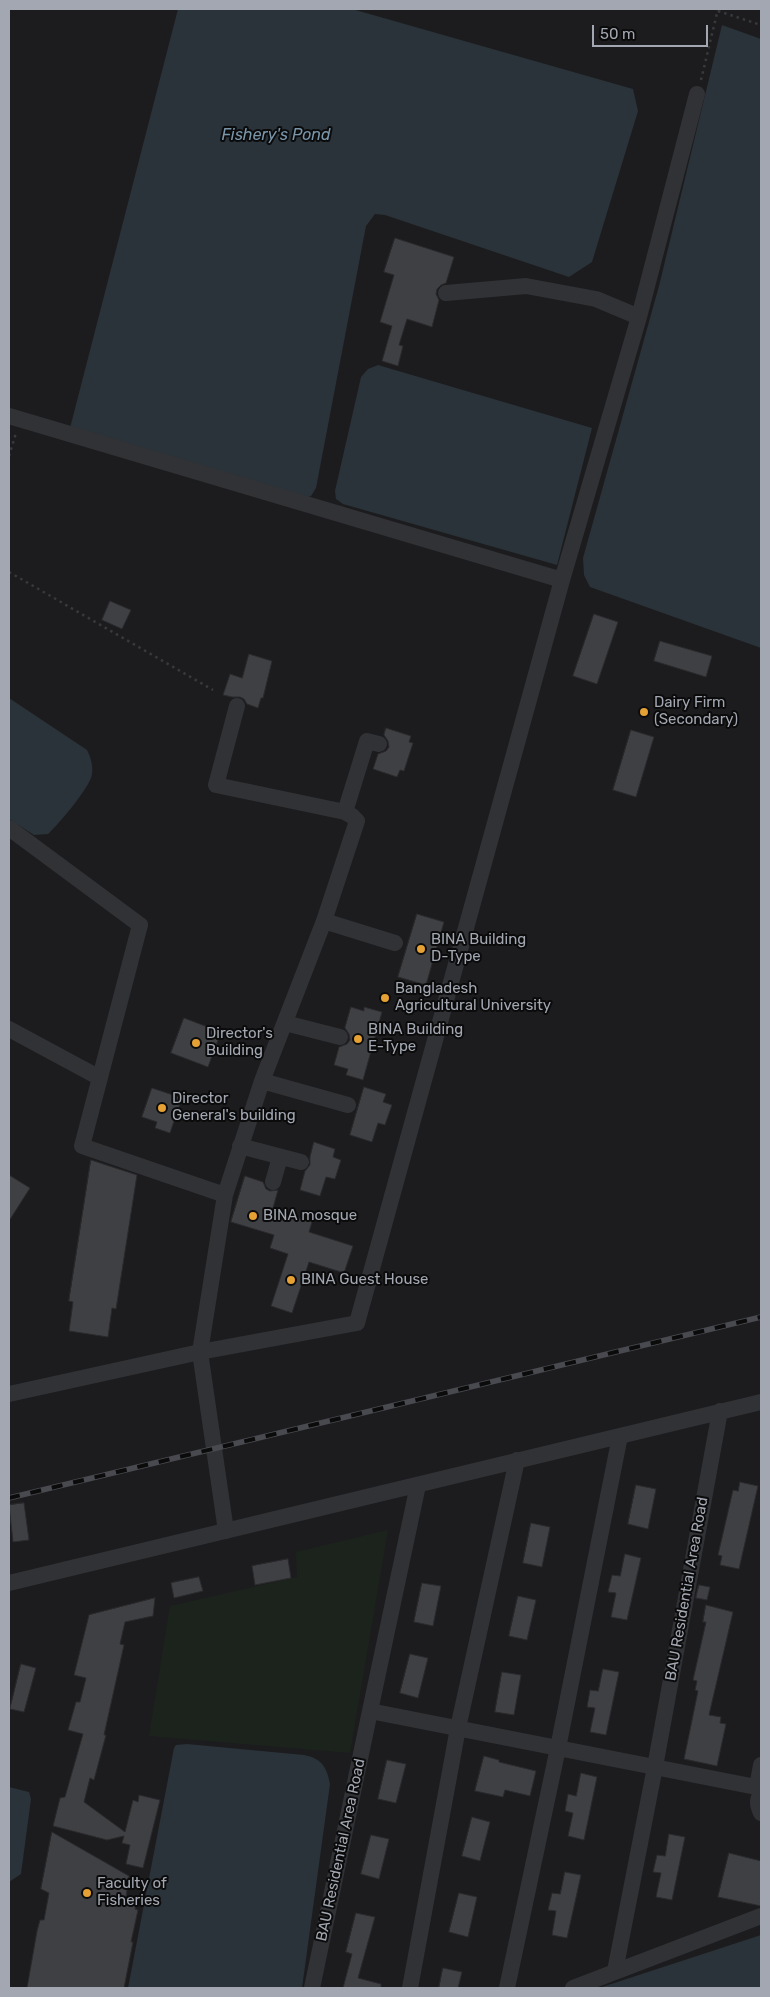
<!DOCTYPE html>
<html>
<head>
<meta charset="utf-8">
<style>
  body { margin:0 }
  #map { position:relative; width:770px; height:1997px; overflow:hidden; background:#101011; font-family:Rubik,sans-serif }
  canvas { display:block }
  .frame { position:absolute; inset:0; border:10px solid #a2a7b1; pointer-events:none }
  .scale { position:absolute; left:592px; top:25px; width:116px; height:22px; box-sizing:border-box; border:2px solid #a2a7b1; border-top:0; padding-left:6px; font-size:15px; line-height:18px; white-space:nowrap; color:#a2a7b1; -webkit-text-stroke:4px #0b0b0c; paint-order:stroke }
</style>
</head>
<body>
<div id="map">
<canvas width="770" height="1997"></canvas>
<div class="frame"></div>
<div class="scale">50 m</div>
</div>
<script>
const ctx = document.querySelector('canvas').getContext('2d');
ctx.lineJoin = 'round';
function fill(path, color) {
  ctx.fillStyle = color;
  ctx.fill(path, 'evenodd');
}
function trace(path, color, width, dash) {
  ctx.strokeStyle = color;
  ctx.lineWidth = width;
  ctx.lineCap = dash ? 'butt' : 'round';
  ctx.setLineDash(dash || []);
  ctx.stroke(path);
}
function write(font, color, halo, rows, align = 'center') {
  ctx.font = font + ' Rubik,sans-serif';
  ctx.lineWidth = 4;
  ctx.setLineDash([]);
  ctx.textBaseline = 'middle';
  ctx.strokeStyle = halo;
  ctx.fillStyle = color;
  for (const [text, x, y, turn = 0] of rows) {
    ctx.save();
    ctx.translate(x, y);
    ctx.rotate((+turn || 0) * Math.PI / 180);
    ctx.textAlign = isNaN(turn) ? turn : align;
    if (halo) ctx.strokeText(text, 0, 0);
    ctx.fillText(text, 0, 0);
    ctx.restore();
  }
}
fill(new Path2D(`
  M9,9H761V1988H9Z`), '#1c1c1e');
fill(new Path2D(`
  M388,1530L350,1753L149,1736L170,1606L297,1577L296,1552Z`), '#1c231d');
fill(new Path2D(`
  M178,9H352L633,89L638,111L592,262L569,277L385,215L375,214L366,226L316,488L311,496L301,499L70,428Z
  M722,25L761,39V648L590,587L584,575L583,558L659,286Z
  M378,365L592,428L557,565L343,504L336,499L335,491L361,377L368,369Z
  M9,698L87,750C91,758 93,765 92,774C91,786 58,825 48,834L34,835L9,819Z
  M187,1744L304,1755C321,1758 327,1767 330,1784L302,1988H128L174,1748L176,1745Z
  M9,1787L29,1792L31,1799L21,1874L9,1882Z
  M761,1935V1988H599Z`), '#2a3339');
const building = new Path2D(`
  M395,238L454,257L446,283L441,285L437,289L436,294L439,300L432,327L407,319L399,345L403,346L398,366L382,361L392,326L380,322L394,275L384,272Z
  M110,601L131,610L122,629L102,620Z
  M594,614L618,622L597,684L573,676Z
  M660,641L712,656L706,677L654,661Z
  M249,654L272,661L263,698H261L258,708L247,704L244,699L240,697H232L223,695L230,674L242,678Z
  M386,728L411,736L409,742L413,743L404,771L400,770L397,777L373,769L378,754L386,751L389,747L388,741L384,735Z
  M631,730L654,737L636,797L613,790Z
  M417,914L444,922L426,985L398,977Z
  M351,1007L364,1011V1007L382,1012L363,1080L346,1075L348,1069L334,1065L339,1047L347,1044L350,1040L349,1034L345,1028Z
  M184,1018L221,1032L208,1067L171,1053Z
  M364,1087L386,1094L383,1102L392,1105L385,1125L378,1123L372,1142L350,1135Z
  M152,1088L182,1098L170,1133L155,1128L157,1122L142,1117Z
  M314,1142L335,1149L333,1157L341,1160L335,1179L326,1177L320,1196L300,1190L305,1171L310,1165V1157Z
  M91,1160L137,1175L116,1309L112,1308L108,1337L69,1331L73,1302L69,1301Z
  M9,1175L30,1188L9,1221Z
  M245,1176L263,1182L266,1189L270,1191L278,1190L273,1208L274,1210L312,1222L309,1232L353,1246L344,1273L309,1262L292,1313L271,1306L288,1254L270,1248L274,1235L231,1222Z
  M740,1482L758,1486L739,1569L720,1565L722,1556L718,1555L733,1490L738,1491Z
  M636,1485L656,1489L648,1529L628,1524Z
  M24,1503L29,1540L13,1542L9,1505Z
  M531,1523L550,1527L542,1567L523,1563Z
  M625,1554L641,1558L627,1620L611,1617L616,1593L608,1592L612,1575L620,1576Z
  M288,1559L291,1578L255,1585L252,1566Z
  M199,1577L203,1591L174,1598L171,1583Z
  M422,1583L441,1586L433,1626L414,1622Z
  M699,1585L710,1587L707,1600L696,1598Z
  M518,1596L536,1600L527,1640L509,1636Z
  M155,1598L153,1616L125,1622L120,1644L124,1645L104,1735H106L94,1780L90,1778L84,1802L125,1832L133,1800L138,1802L139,1795L160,1800L143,1868L126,1864L130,1845L122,1843L124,1836L107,1840L53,1826L60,1798L65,1797L83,1734L68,1730L76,1702H80L86,1678L74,1675L89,1615Z
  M706,1605L733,1612L709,1715L721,1717L720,1723L726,1724L717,1766L684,1759L698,1691L695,1690L697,1681L693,1680L706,1622H703Z
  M410,1654L428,1658L418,1698L400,1693Z
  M21,1664L36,1668L24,1712L10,1709Z
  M603,1669L619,1672L606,1735L590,1732L595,1708L587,1707L590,1690L598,1691Z
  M502,1672L521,1675L514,1715L495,1712Z
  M484,1756L499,1760V1762L536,1771L530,1796L505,1790L503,1797L475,1791Z
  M387,1760L406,1764L396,1803L378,1799Z
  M581,1773L597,1777L584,1840L568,1836L573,1813L565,1811L568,1794L576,1796Z
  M472,1817L490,1822L480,1861L462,1856Z
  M52,1832L129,1876L126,1897L137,1898L135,1909L138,1910L131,1942H133L124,1988H27L37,1931L40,1920H44L49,1893L41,1889Z
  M669,1834L685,1837L672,1900L656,1897L661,1873L653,1872L657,1855L665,1856Z
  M371,1835L389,1839L379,1879L361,1874Z
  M729,1853L761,1861V1906L718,1897Z
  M565,1872L581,1875L567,1938L552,1935L556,1911L548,1910L552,1893L560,1894Z
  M459,1893L477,1897L468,1937L449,1932Z
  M356,1913L375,1917L358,1978L381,1984V1988H343L352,1954L346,1952Z
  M443,1968L462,1972L458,1988H439Z`);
fill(building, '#3f4044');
trace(building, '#2a2a2d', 1);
trace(new Path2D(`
  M718,11L761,25
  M701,80L718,9
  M9,456L16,433
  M9,572L213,690`), '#37393d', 2.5, [2.5, 4]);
trace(new Path2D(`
  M446,293L526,286L596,299L639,317
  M9,416L562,580
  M345,812L367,741L379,744
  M9,828L140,925L82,1146L225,1195
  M324,921L395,943
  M285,1023L340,1037
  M9,1029L100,1078
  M262,1081L348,1105
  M240,1146L301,1162
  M273,1182L280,1157
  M9,1394L200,1352L357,1323L562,580L639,317L697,94
  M418,1485L370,1711L761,1788
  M226,1531L200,1352L225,1195L262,1081L324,921L357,821L352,816L345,812L216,785L237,706
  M9,1583L761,1402
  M757,1787L761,1765
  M761,1794C756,1801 758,1806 761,1813
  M615,1971L655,1767L720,1411
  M312,1988L370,1711
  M410,1988L458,1728L517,1460
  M507,1988L558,1748L620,1436
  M573,1988L761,1916`), '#313236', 16);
const rail = new Path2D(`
  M9,1498L761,1317`);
trace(rail, '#484a4f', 5.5);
trace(rail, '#0b0b0c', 4, [11]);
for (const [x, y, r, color] of [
  [644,712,5,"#e5a134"],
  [421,949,5,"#e5a134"],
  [385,998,5,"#e5a134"],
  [358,1039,5,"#e5a134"],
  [196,1043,5,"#e5a134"],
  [162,1108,5,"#e5a134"],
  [253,1216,5,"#e5a134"],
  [291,1280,5,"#e5a134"],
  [87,1893,5,"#e5a134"]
]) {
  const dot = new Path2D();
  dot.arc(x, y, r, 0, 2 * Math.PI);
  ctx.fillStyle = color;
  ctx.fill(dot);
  trace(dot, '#0b0b0c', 2);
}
write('15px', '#a2a7b1', '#0b0b0c', [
  ["Dairy Firm",654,703],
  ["(Secondary)",654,720],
  ["BINA Building",431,940],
  ["D-Type",431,957],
  ["Bangladesh",395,989],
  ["Agricultural University",395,1006],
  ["BINA Building",368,1030],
  ["E-Type",368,1047],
  ["Director's",206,1034],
  ["Building",206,1051],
  ["Director",172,1099],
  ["General's building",172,1116],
  ["BINA mosque",263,1216],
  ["BINA Guest House",301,1280],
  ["Faculty of",97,1884],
  ["Fisheries",97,1901]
], 'left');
write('15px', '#a2a7b1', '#0b0b0c', [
  ["BAU Residential Area Road",687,1589,-80],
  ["BAU Residential Area Road",341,1850,-78]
]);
write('italic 16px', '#7a96ab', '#0b0b0c', [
  ["Fishery's Pond",276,135]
]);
</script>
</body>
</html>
